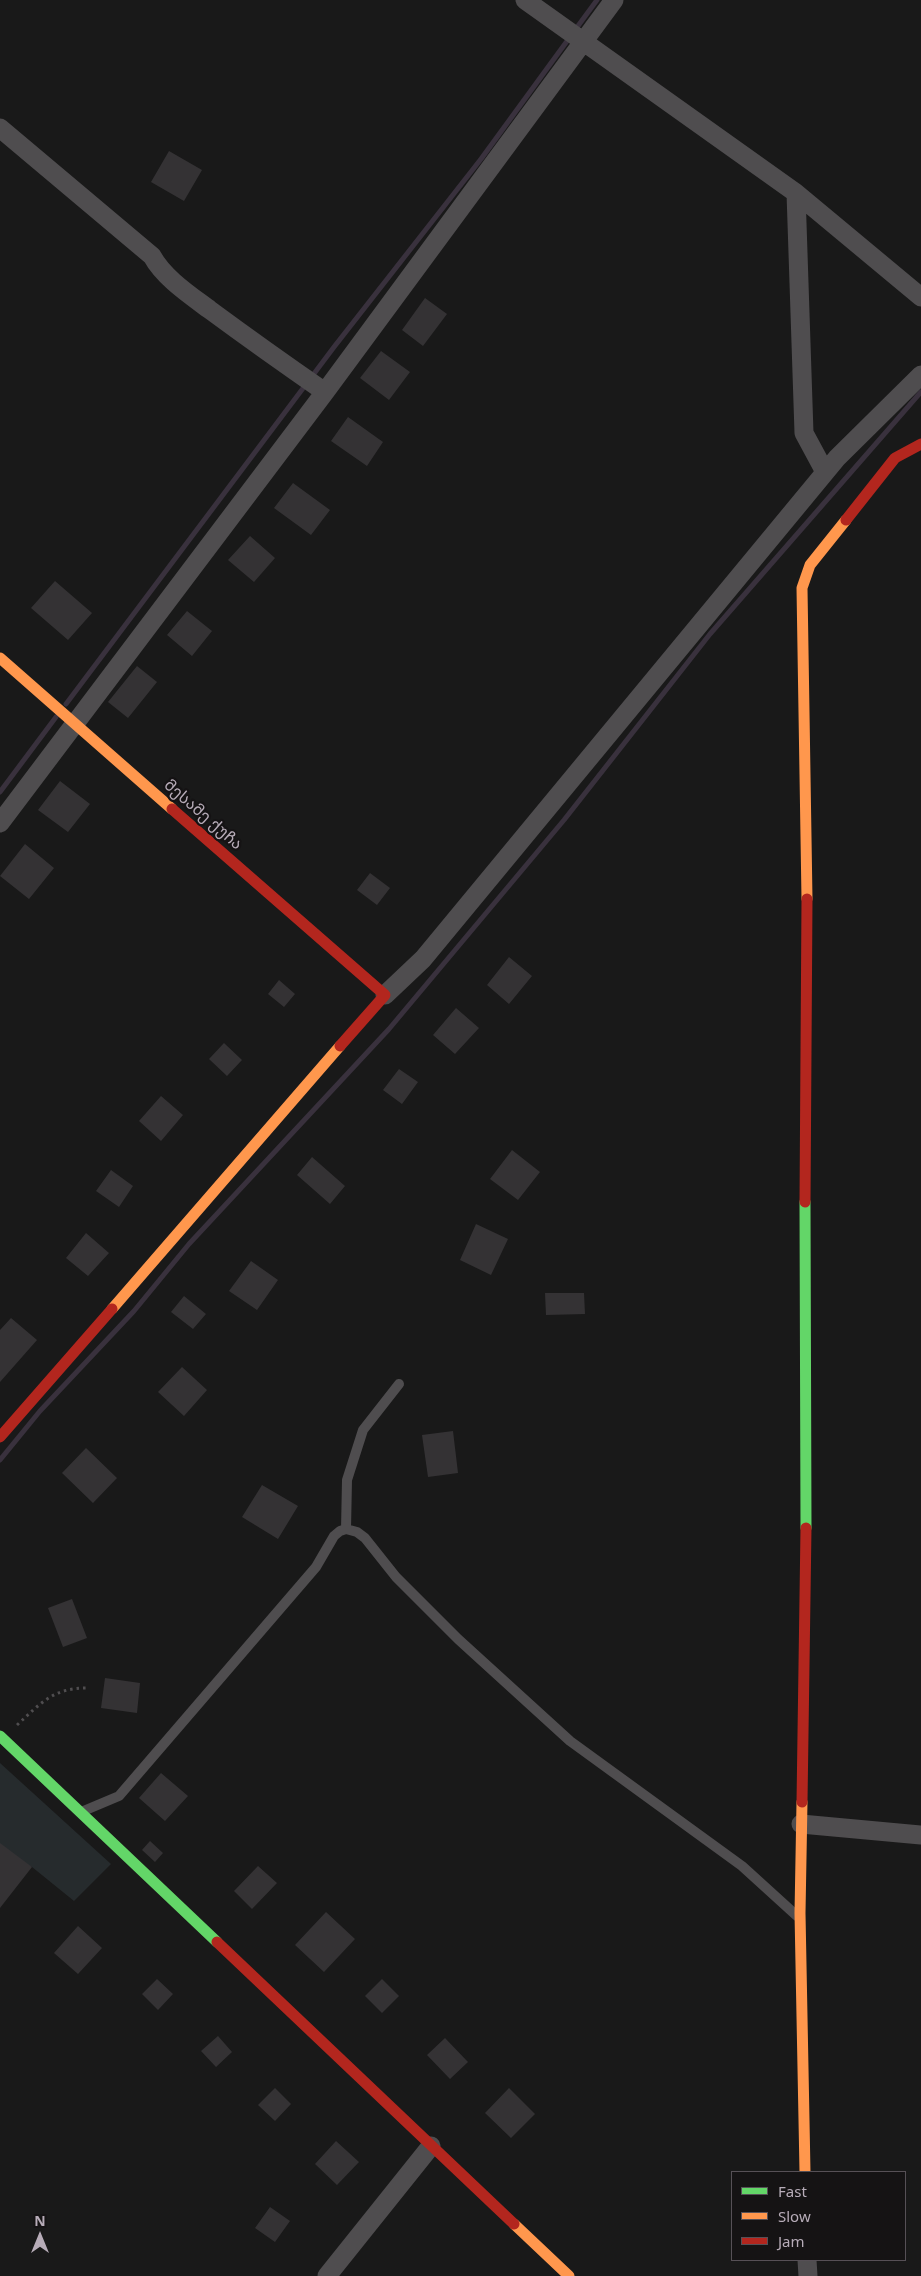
<!DOCTYPE html>
<html>
<head>
<meta charset="utf-8">
<style>
  body { margin:0 }
  #map { position:relative; width:921px; height:2276px; overflow:hidden; background:#191919; font-family:"Noto Sans",sans-serif }
  canvas { display:block }
  .legend { position:absolute; left:731px; top:2171px; width:175px; height:90px; box-sizing:border-box; background:#151314; border:1px solid #565056; margin:0; padding:6px 9px; list-style:none; font-size:15px; color:#b7acb8 }
  .legend li { display:flex; align-items:center; gap:10px; height:25px }
  .legend b { width:25px; border:1px solid #565056 }
  .north { position:absolute; left:15px; top:2211px; width:50px; height:50px; -webkit-text-stroke:4px #151314; paint-order:stroke; rotate:0deg; font-size:14px; font-weight:700; line-height:20px; text-align:center; color:#b7acb8 }
  .north::after { content:''; display:block; margin:auto; width:18px; height:22px; background:#b7acb8; clip-path:polygon(50% 0,100% 100%,50% 72%,0 100%) }
</style>
</head>
<body>
<div id="map">
<canvas width="921" height="2276"></canvas>
<ul class="legend">
<li><b style="height:6px;background:#63d668"></b>Fast</li>
<li><b style="height:6px;background:#ff974d"></b>Slow</li>
<li><b style="height:6px;background:#b3261e"></b>Jam</li>
</ul>
<div class="north">N</div>
</div>
<script>
const ctx = document.querySelector('canvas').getContext('2d');
ctx.lineJoin = 'round';
function fill(path, color) {
  ctx.fillStyle = color;
  ctx.fill(path, 'evenodd');
}
function trace(path, color, width, dash) {
  ctx.strokeStyle = color;
  ctx.lineWidth = width;
  ctx.lineCap = dash ? 'butt' : 'round';
  ctx.setLineDash(dash || []);
  ctx.stroke(path);
}
function write(font, color, halo, rows, align = 'center') {
  ctx.font = font + ' "Noto Sans","Noto Sans Georgian",sans-serif';
  ctx.lineWidth = 4.5;
  ctx.setLineDash([]);
  ctx.textBaseline = 'middle';
  ctx.strokeStyle = halo;
  ctx.fillStyle = color;
  for (const [text, x, y, turn = 0] of rows) {
    ctx.save();
    ctx.translate(x, y);
    ctx.rotate((+turn || 0) * Math.PI / 180);
    ctx.textAlign = isNaN(turn) ? turn : align;
    if (halo) ctx.strokeText(text, 0, 0);
    ctx.fillText(text, 0, 0);
    ctx.restore();
  }
}
fill(new Path2D(`
  M0,1763L111,1864L74,1901L32,1867L0,1853Z`), '#262b2d');
trace(new Path2D(`
  M575,30L597,0
  M66,704L334,347L481,159L570,37
  M0,792L56,717
  M0,1460L40,1411L134,1311L189,1244L389,1029L564,820L710,634L921,392`), '#39313d', 5);
fill(new Path2D(`
  M169,151L202,170L184,201L151,182Z
  M425,298L447,314L423,346L402,330Z
  M381,351L410,372L389,400L360,378Z
  M348,417L383,442L367,466L331,441Z
  M293,483L330,510L311,535L274,508Z
  M250,536L275,558L254,582L228,560Z
  M55,581L92,613L68,640L31,608Z
  M187,611L212,631L192,656L167,635Z
  M137,666L157,682L128,718L108,702Z
  M60,781L90,804L68,832L38,810Z
  M25,844L54,868L29,899L0,876Z
  M370,873L390,888L377,905L357,890Z
  M509,957L532,976L509,1004L487,985Z
  M279,980L295,994L284,1007L268,994Z
  M456,1008L479,1028L455,1054L433,1035Z
  M224,1043L242,1060L227,1076L209,1059Z
  M399,1069L418,1082L402,1104L383,1090Z
  M161,1096L183,1115L161,1141L139,1121Z
  M512,1150L540,1172L518,1200L490,1179Z
  M312,1157L345,1186L330,1204L297,1175Z
  M111,1170L133,1186L119,1207L96,1191Z
  M476,1224L508,1239L491,1275L460,1260Z
  M86,1233L109,1253L88,1276L66,1258Z
  M251,1261L278,1280L257,1310L229,1291Z
  M545,1293H584L585,1314L546,1315Z
  M184,1296L206,1314L193,1329L171,1312Z
  M11,1318L37,1340L0,1382V1330Z
  M182,1367L207,1390L184,1416L158,1392Z
  M453,1431L458,1473L428,1477L422,1435Z
  M86,1448L117,1478L93,1503L62,1473Z
  M262,1485L298,1506L278,1539L242,1517Z
  M72,1599L87,1638L63,1647L48,1608Z
  M105,1678L140,1683L137,1713L101,1708Z
  M161,1773L188,1796L165,1821L139,1798Z
  M150,1841L163,1853L155,1862L142,1850Z
  M0,1843L32,1867L0,1908Z
  M258,1866L277,1883L252,1909L234,1891Z
  M326,1912L355,1939L324,1972L295,1945Z
  M78,1926L102,1948L78,1974L54,1953Z
  M157,1979L173,1994L158,2010L142,1994Z
  M382,1979L399,1996L382,2013L365,1996Z
  M218,2036L232,2052L216,2067L201,2051Z
  M445,2038L468,2062L450,2079L427,2055Z
  M275,2088L291,2104L275,2121L258,2105Z
  M509,2088L535,2114L511,2138L485,2113Z
  M336,2141L359,2162L337,2185L315,2164Z
  M270,2207L290,2221L275,2242L255,2228Z`), '#343234');
trace(new Path2D(`
  M17,1725C41,1703 53,1688 87,1688`), '#504e50', 3, [2.5, 4]);
trace(new Path2D(`
  M346,1529L347,1480L363,1430L399,1384
  M81,1812L119,1796L316,1567L334,1536L340,1531L346,1529L357,1532L365,1538L396,1577L458,1639L570,1741L742,1866L797,1916`), '#4f4d4f', 10);
trace(new Path2D(`
  M525,0L796,193L921,297
  M0,128L152,256C164,278 190,295 210,310C248,338 286,365 325,392
  M796,193L804,433L825,472
  M0,823L325,392L614,0
  M385,995L423,959L837,458L921,375
  M801,1824L921,1835
  M807,2260L808,2276
  M327,2276L431,2146`), '#4f4d4f', 19);
trace(new Path2D(`
  M805,1202L806,1528
  M0,1736L217,1942`), '#63d668', 11);
trace(new Path2D(`
  M0,658L172,809
  M807,899L802,588L810,565L846,520
  M112,1309L340,1046
  M802,1802L800,1913L805,2172
  M514,2224L569,2276`), '#ff974d', 11);
trace(new Path2D(`
  M846,520L895,458L921,444
  M172,809L385,995L340,1046
  M805,1202L807,899
  M0,1437L112,1309
  M802,1802L806,1528
  M217,1942L514,2224`), '#b3261e', 11);
write('16px', '#b7acb8', '#151314', [
  ["მესამე ქუჩა",203,815,41]
]);
</script>
</body>
</html>
